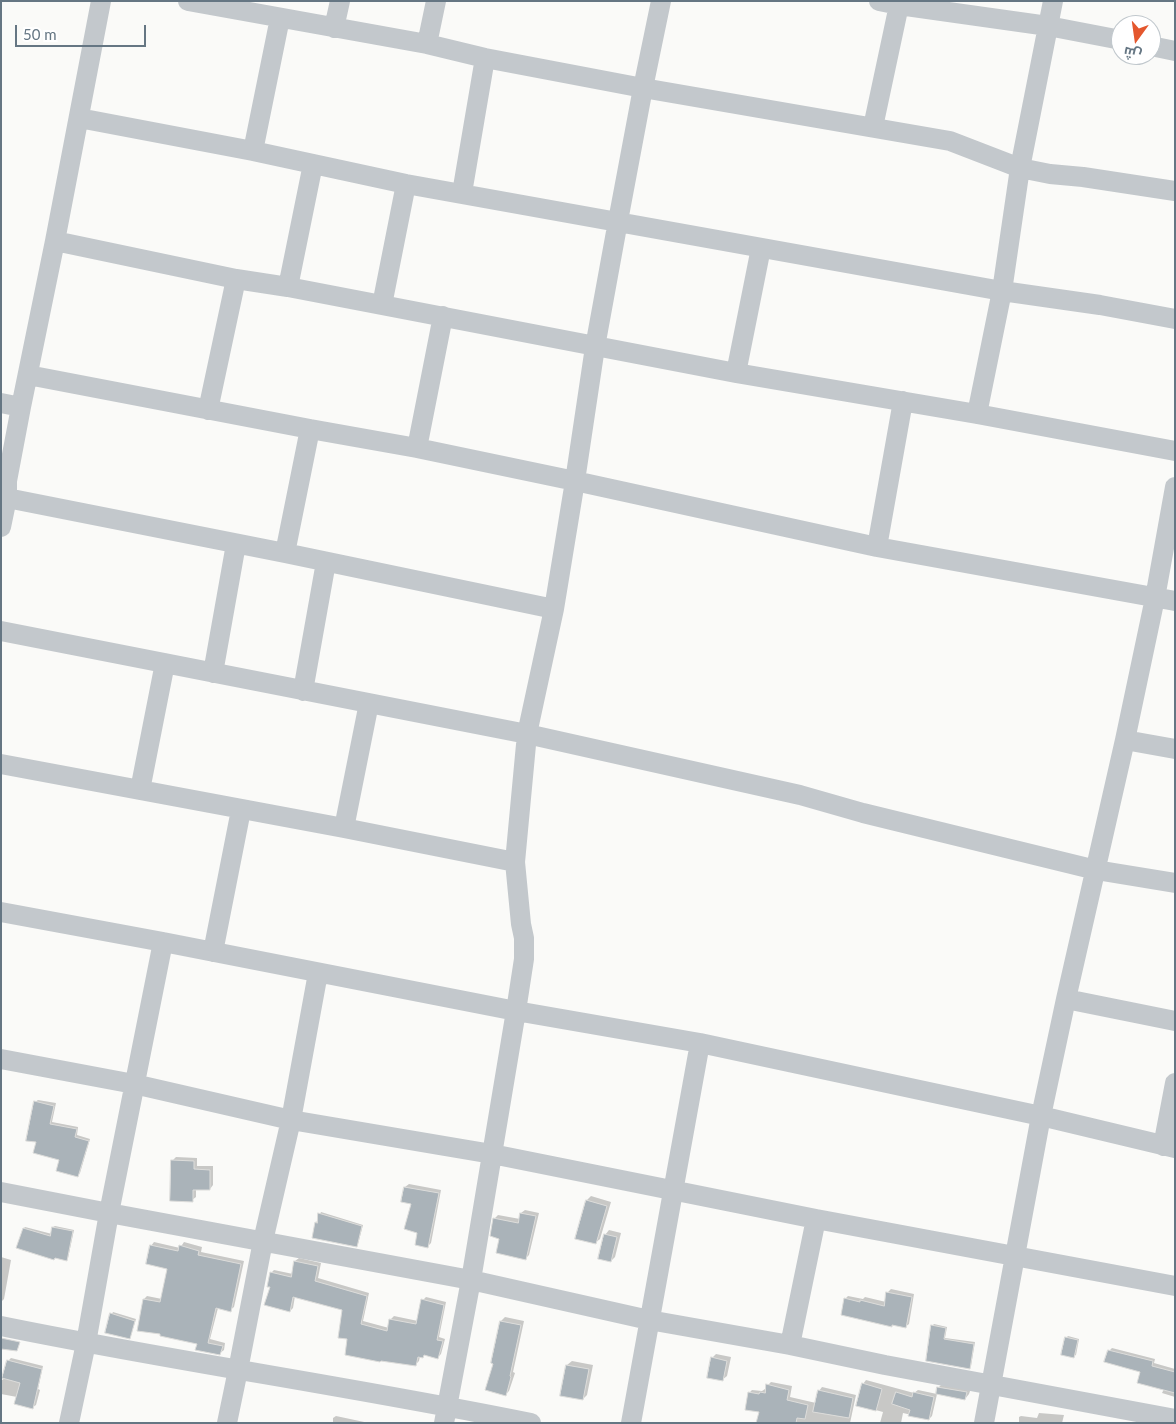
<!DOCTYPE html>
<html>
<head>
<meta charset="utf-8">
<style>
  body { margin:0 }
  #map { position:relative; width:1176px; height:1424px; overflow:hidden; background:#fafaf8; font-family:Lato,Cairo,sans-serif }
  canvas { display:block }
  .frame { position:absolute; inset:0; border:2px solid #657683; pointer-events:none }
  .north { position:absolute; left:1111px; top:15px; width:50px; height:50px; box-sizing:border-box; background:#fff; border:1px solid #c1c8cd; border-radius:50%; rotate:194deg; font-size:14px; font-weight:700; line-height:20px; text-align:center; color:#657683 }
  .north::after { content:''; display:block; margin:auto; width:18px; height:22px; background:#e4572e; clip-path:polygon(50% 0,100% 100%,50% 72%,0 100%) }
  .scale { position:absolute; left:15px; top:25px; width:131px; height:22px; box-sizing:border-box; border:2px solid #657683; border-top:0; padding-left:6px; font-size:15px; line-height:18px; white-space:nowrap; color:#657683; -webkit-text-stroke:4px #fff; paint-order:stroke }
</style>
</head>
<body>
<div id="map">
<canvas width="1176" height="1424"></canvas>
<div class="frame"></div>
<div class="north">ش</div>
<div class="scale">50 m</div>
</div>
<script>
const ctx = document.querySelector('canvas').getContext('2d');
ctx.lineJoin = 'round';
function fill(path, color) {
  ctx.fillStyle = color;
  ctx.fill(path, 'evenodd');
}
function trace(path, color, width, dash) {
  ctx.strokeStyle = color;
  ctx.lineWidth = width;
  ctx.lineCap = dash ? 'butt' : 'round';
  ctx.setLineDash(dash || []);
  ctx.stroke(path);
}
fill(new Path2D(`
  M38,1100L56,1103L52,1122L78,1127L77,1135L90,1139L80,1173L77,1176L61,1160L38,1141L35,1102Z
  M176,1157L197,1158V1166H213V1185L210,1189H196V1197L192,1200L172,1161Z
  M409,1184L441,1190L431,1243L427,1247L419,1232L413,1203L405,1187Z
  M591,1196L611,1202L600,1239L595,1243L576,1238L587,1200Z
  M525,1210L539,1213L529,1255L525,1259L500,1238L492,1235L495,1218L498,1215L520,1219L521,1213Z
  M321,1212L363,1225L358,1244L357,1246L316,1223Z
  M55,1226L74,1230L68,1258L66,1259L24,1228L25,1227L52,1234L53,1227Z
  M609,1230L621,1233L615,1257L611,1261L605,1235Z
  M154,1242L180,1248L184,1242L202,1247L201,1252L244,1261L234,1307L230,1310L218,1308L210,1339L225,1343L224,1350L220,1353L198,1343L144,1299L147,1296L162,1299L169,1268L151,1246Z
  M1,1257L11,1260L4,1299L2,1301Z
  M299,1258L321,1263L318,1278L369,1293L363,1321L389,1328L391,1319L394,1316L418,1321L423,1300L426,1297L446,1302L439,1337L445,1339L441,1354L438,1357L425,1354L423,1357L420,1356L419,1361L416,1364L349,1338L343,1309L295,1296L293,1308L290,1311L271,1286V1273L274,1270L293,1274L295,1261Z
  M891,1289L914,1294L909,1324L905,1327L893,1324L892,1326L845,1299L848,1296L863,1299L865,1297L886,1302L888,1292Z
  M113,1312L136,1319L131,1335L129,1337L112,1314Z
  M505,1317L524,1321L513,1372L515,1373L509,1391L505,1395L501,1321Z
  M934,1324L947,1327L945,1338L975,1342L971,1366L969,1367L928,1360L932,1326Z
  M1068,1336L1079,1339L1076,1355L1074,1356L1066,1338Z
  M1112,1348L1155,1359L1154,1363L1175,1369V1397L1162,1393L1164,1389L1142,1371L1109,1351Z
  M716,1354L731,1357L727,1376L722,1380L712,1358Z
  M11,1358L43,1366L38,1389L40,1390L36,1405L33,1407L17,1397L1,1394V1379L3,1380L8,1361Z
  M572,1361L593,1365L587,1395L583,1399L567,1365Z
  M866,1380L914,1393L918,1390L937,1394L932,1416L929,1419L903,1413L901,1423H880L883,1412L857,1405L863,1384Z
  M771,1382L792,1386L790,1397L816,1403L819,1391L822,1387L856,1395L850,1423H758L760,1411L749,1393L752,1390L762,1391L765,1389H767L768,1385Z
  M943,1383L971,1388L969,1394L965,1399L939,1387Z
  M1039,1413L1064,1415L1062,1423H1019V1417L1021,1416L1037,1418Z
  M336,1416L369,1423H333V1418Z`), '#0003');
const building = new Path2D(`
  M34,1101L54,1106L50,1124L77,1129L75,1137L89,1141L78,1177L56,1171L59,1160L33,1153L36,1142L26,1141Z
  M171,1160L194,1161V1169L210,1170V1190H193V1202L170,1201Z
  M404,1187L439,1193L428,1248L415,1245L417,1233L404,1229L411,1204L401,1202Z
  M586,1200L607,1206L596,1244L575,1239Z
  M318,1213L362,1226L357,1247L312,1238L315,1222L317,1223Z
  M520,1213L536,1216L526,1260L496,1253L499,1239L490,1236L493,1218L518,1223Z
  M52,1227L73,1231L67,1261L55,1258L54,1260L16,1248L23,1228L50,1236Z
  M604,1234L617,1237L611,1262L598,1259Z
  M150,1245L178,1251L179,1245L199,1251L198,1255L241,1264L231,1312L216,1308L208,1343L223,1346L220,1355L195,1350L197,1344L160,1336V1334L137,1331L143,1299L160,1302L167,1269L146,1264Z
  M294,1261L318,1266L315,1281L367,1296L361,1324L387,1331L389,1319L416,1324L421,1299L444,1305L437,1340L443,1341L438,1359L424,1355L423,1358L418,1357L416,1366L381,1361L380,1362L345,1355L347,1339L338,1338L342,1310L293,1297L290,1312L264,1305L270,1287H267L270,1272L291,1277Z
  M886,1292L912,1297L906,1328L892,1325V1327L841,1315L844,1298L860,1302V1300L884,1306Z
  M110,1313L135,1321L130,1339L105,1333Z
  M500,1321L521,1325L510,1376L511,1377L506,1396L485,1390L493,1364L491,1363Z
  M931,1325L946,1328L944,1339L974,1344L970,1369L926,1361Z
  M1065,1337L1078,1340L1074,1358L1061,1355Z
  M1,1338L20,1342L17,1351L1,1349Z
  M1108,1350L1153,1361L1152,1366L1175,1372V1393L1137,1383L1140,1372L1104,1362Z
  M711,1357L727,1361L723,1381L707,1378Z
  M7,1360L42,1369L33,1409L14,1404L20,1383L2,1378Z
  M566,1365L589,1369L583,1400L560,1396Z
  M862,1383L882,1389L876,1411L856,1406Z
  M766,1384L789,1390L787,1400L808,1405L805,1419L797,1418L796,1423H756L759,1412L745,1410L748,1392L759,1394L760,1392L765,1393Z
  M937,1387L967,1392L965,1400L936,1394Z
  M818,1390L853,1398L849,1418L813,1412Z
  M896,1392L912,1397L913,1392L934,1397L929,1420L908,1416L910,1410L892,1404Z`);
fill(building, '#aab3b9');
trace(building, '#dcdcda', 1);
trace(new Path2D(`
  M188,1L427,44L485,58L643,88L950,141L1020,168L1050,174L1083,177L1175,191
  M879,1L899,5L1048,26L1121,40
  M334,28L340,1
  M427,44L436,1
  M1151,46L1175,51
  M79,118L253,151L406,184L1002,291L1100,305L1175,319
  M873,127L899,5
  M253,151L280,18
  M462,193L485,58
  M55,241L236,279L288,287L736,373L977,414L1175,451
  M288,287L313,164
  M382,305L406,184
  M736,373L761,248
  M28,375L310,429L417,448L575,481L877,547L1175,601
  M1,403L21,407
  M208,410L236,279
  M977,414L1002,291L1020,168L1053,1
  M417,448L443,316
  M7,498L285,553L554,609
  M1,527L7,498V481L21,407L55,241L101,1
  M877,547L903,401
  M285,553L310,429
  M1,631L527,734L800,795L863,813L1096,870L1175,883
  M213,673L236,544
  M303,691L326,562
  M1125,740L1175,749
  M1,764L344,828L515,862
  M140,790L165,663
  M344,828L369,703
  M1,912L163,942L516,1011L700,1043L1041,1116L1175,1148
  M213,952L241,810
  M1066,999L1175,1021
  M1,1059L134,1084L291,1120L492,1154L816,1219L1175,1286
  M1163,1146L1175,1083
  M1,1192L109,1213L471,1280L649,1320L790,1345L885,1365L1175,1419
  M1,1326C177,1362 355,1387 531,1423
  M790,1345L816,1219
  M69,1423L86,1343L109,1213L163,942
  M227,1423L238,1370L263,1241L291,1120L318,973
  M444,1423L471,1280L516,1011L524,959V938L521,924L515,862L527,734L554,609L575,481L595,347L618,221L643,88L661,1
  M631,1423L700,1043
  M984,1423L1041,1116L1066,999L1125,740L1155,598L1175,487`), '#c3c8cc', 20);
</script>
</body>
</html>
